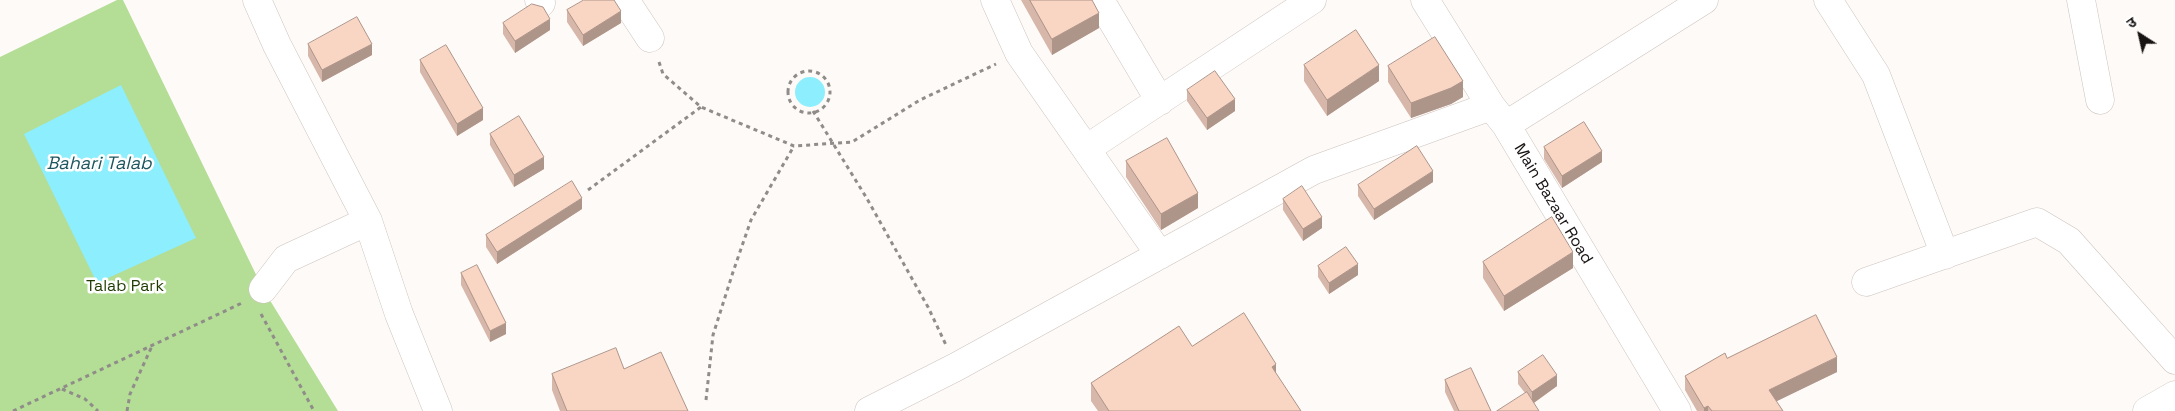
<!DOCTYPE html>
<html>
<head>
<meta charset="utf-8">
<style>
  body { margin:0 }
  #map { position:relative; width:2175px; height:411px; overflow:hidden; background:#fefaf8; font-family:"Space Grotesk","Noto Sans Devanagari",sans-serif }
  canvas { display:block }
  .north { position:absolute; left:2115px; top:10px; width:50px; height:50px; -webkit-text-stroke:4px #fff; paint-order:stroke; rotate:325deg; font-size:14px; font-weight:700; line-height:20px; text-align:center; color:#181413 }
  .north::after { content:''; display:block; margin:auto; width:18px; height:22px; background:#181413; clip-path:polygon(50% 0,100% 100%,50% 72%,0 100%) }
</style>
</head>
<body>
<div id="map">
<canvas width="2175" height="411"></canvas>
<div class="north">उ</div>
</div>
<script>
const ctx = document.querySelector('canvas').getContext('2d');
ctx.lineJoin = 'round';
function fill(path, color) {
  ctx.fillStyle = color;
  ctx.fill(path, 'evenodd');
}
function trace(path, color, width, dash) {
  ctx.strokeStyle = color;
  ctx.lineWidth = width;
  ctx.lineCap = dash ? 'butt' : 'round';
  ctx.setLineDash(dash || []);
  ctx.stroke(path);
}
function write(font, color, halo, rows, align = 'center') {
  ctx.font = font + ' "Space Grotesk",sans-serif';
  ctx.lineWidth = 5;
  ctx.setLineDash([]);
  ctx.textBaseline = 'middle';
  ctx.strokeStyle = halo;
  ctx.fillStyle = color;
  for (const [text, x, y, turn = 0] of rows) {
    ctx.save();
    ctx.translate(x, y);
    ctx.rotate((+turn || 0) * Math.PI / 180);
    ctx.textAlign = isNaN(turn) ? turn : align;
    if (halo) ctx.strokeText(text, 0, 0);
    ctx.fillText(text, 0, 0);
    ctx.restore();
  }
}
fill(new Path2D(`
  M117,0H123L263,289L338,411H0V57Z`), '#b4dd96');
fill(new Path2D(`
  M795 92a15 15 0 1 1 30 0a15 15 0 1 1-30 0Z
  M121,85L196,238L97,283L24,134Z`), '#8deefd');
const minor = new Path2D(`
  M257,0L277,45L368,221L399,314L438,411
  M539,0L541,3
  M625,0L650,38
  M995,0L1019,53L1160,255
  M1100,0L1160,101
  M1425,0L1491,106L1506,125L1677,411
  M1828,0L1876,75L1945,255
  M2081,0L2100,100
  M1506,125L1704,0
  M1086,149L1312,0
  M1866,282L2037,222L2069,241L2175,360
  M263,289L286,259L368,221
  M869,411L956,367L1314,170L1491,106
  M2147,411L2175,395`);
trace(minor, '#cdc4bf', 29);
trace(new Path2D(`
  M659,62L663,74L701,107L794,146L852,142L920,100L996,64
  M788 92a21 21 0 1 1 42 0a21 21 0 1 1-42 0Z
  M813,111L866,197L928,307L946,345
  M588,190L701,107
  M261,314L314,411
  M62,389L85,399L98,411
  M706,400L713,335L733,272L751,220L794,146
  M13,411L242,303
  M127,411L130,394L152,346`), '#908c8a', 3, [4, 4]);
trace(minor, '#fff', 28);
fill(new Path2D(`
  M1021,0H1092L1099,28L1052,55Z
  M567,10L621,23L583,46L567,22Z
  M503,23L550,30L515,53L503,34Z
  M308,44L372,55L322,82L308,56Z
  M420,60L483,120L457,136L420,72Z
  M1304,65L1379,81L1327,116L1304,81Z
  M1388,66L1463,97L1451,104L1411,118L1388,82Z
  M1187,90L1235,111L1207,130L1187,101Z
  M490,134L544,169L514,187L490,145Z
  M1544,147L1602,162L1562,188L1544,159Z
  M1126,161L1198,208L1161,230L1126,177Z
  M1433,182L1374,220L1358,196V185Z
  M1283,199L1322,228L1303,241L1283,210Z
  M582,209L497,264L486,247V235Z
  M1483,262L1573,268L1504,311L1483,278Z
  M1318,266L1358,275L1329,294L1318,277Z
  M461,273L506,334L490,342L461,285Z
  M1192,346L1276,374L1301,411H1098L1091,401V383Z
  M624,369L688,411H560L552,390V374Z
  M1518,372L1557,386L1534,403L1525,393L1518,384Z
  M1837,372L1776,401L1783,411H1697L1685,390V376Z
  M1445,380L1491,411H1454L1445,392Z`), '#d6b7a9');
fill(new Path2D(`
  M621,11V23L583,46V35Z
  M1099,13V28L1052,55V39Z
  M550,19V30L515,53V41Z
  M372,44V55L322,82V70Z
  M1379,65V81L1327,116V100Z
  M1463,81V97L1451,104L1411,118V103Z
  M1235,99V111L1207,130V118Z
  M483,108V120L457,136V124Z
  M1602,151V162L1562,188V176Z
  M544,157V169L514,187V175Z
  M1433,171V182L1374,220V209Z
  M1198,193V208L1161,230V214Z
  M582,198V209L497,264V252Z
  M1322,217V228L1303,241V229Z
  M1573,252V268L1504,311V296Z
  M1358,264V275L1329,294V283Z
  M506,323V334L490,342V331Z
  M1837,357V372L1769,405V390Z
  M1276,364V382L1272,367Z
  M1557,375V386L1532,404V392Z
  M1708,406V411H1704V408Z`), '#ae9589');
const building = new Path2D(`
  M584,0H614L621,11L583,35L567,10Z
  M1030,0H1092L1099,13L1052,39Z
  M532,4L543,7L550,19L515,41L503,23Z
  M357,17L372,44L322,70L308,44Z
  M1356,30L1379,65L1327,100L1304,65Z
  M1435,37L1463,81L1451,88L1411,103L1388,66Z
  M446,45L483,108L457,124L420,60Z
  M1215,71L1235,99L1207,118L1187,90Z
  M519,116L544,157L514,175L490,134Z
  M1584,122L1602,151L1562,176L1544,147Z
  M1167,138L1198,193L1161,214L1126,161Z
  M1417,146L1433,171L1374,209L1358,185Z
  M572,181L582,198L497,252L486,235Z
  M1302,186L1322,217L1303,229L1283,199Z
  M1552,217L1573,252L1504,296L1483,262Z
  M1346,247L1358,264L1329,283L1318,266Z
  M477,265L506,323L490,331L461,273Z
  M1244,313L1276,364L1272,367L1301,411H1109L1091,383L1179,326L1192,346Z
  M1816,315L1837,357L1769,390L1783,411H1712L1708,406L1704,408L1685,376L1725,353L1727,358Z
  M616,348L624,369L661,352L688,411H567L552,374Z
  M1543,355L1557,375L1532,392L1518,372Z
  M1471,368L1491,411H1459L1445,380Z
  M1527,392L1539,411H1497Z`);
fill(building, '#f9d5c4');
trace(building, '#ae9589', 1);
write('16px', '#181413', '#fff', [
  ["Main Bazaar Road",1553,204,59]
]);
write('16px', '#1f3b00', '#fff', [
  ["Talab Park",125,287]
]);
write('italic 18px', '#1e575f', '#fff', [
  ["Bahari Talab",99,164]
]);
</script>
</body>
</html>
